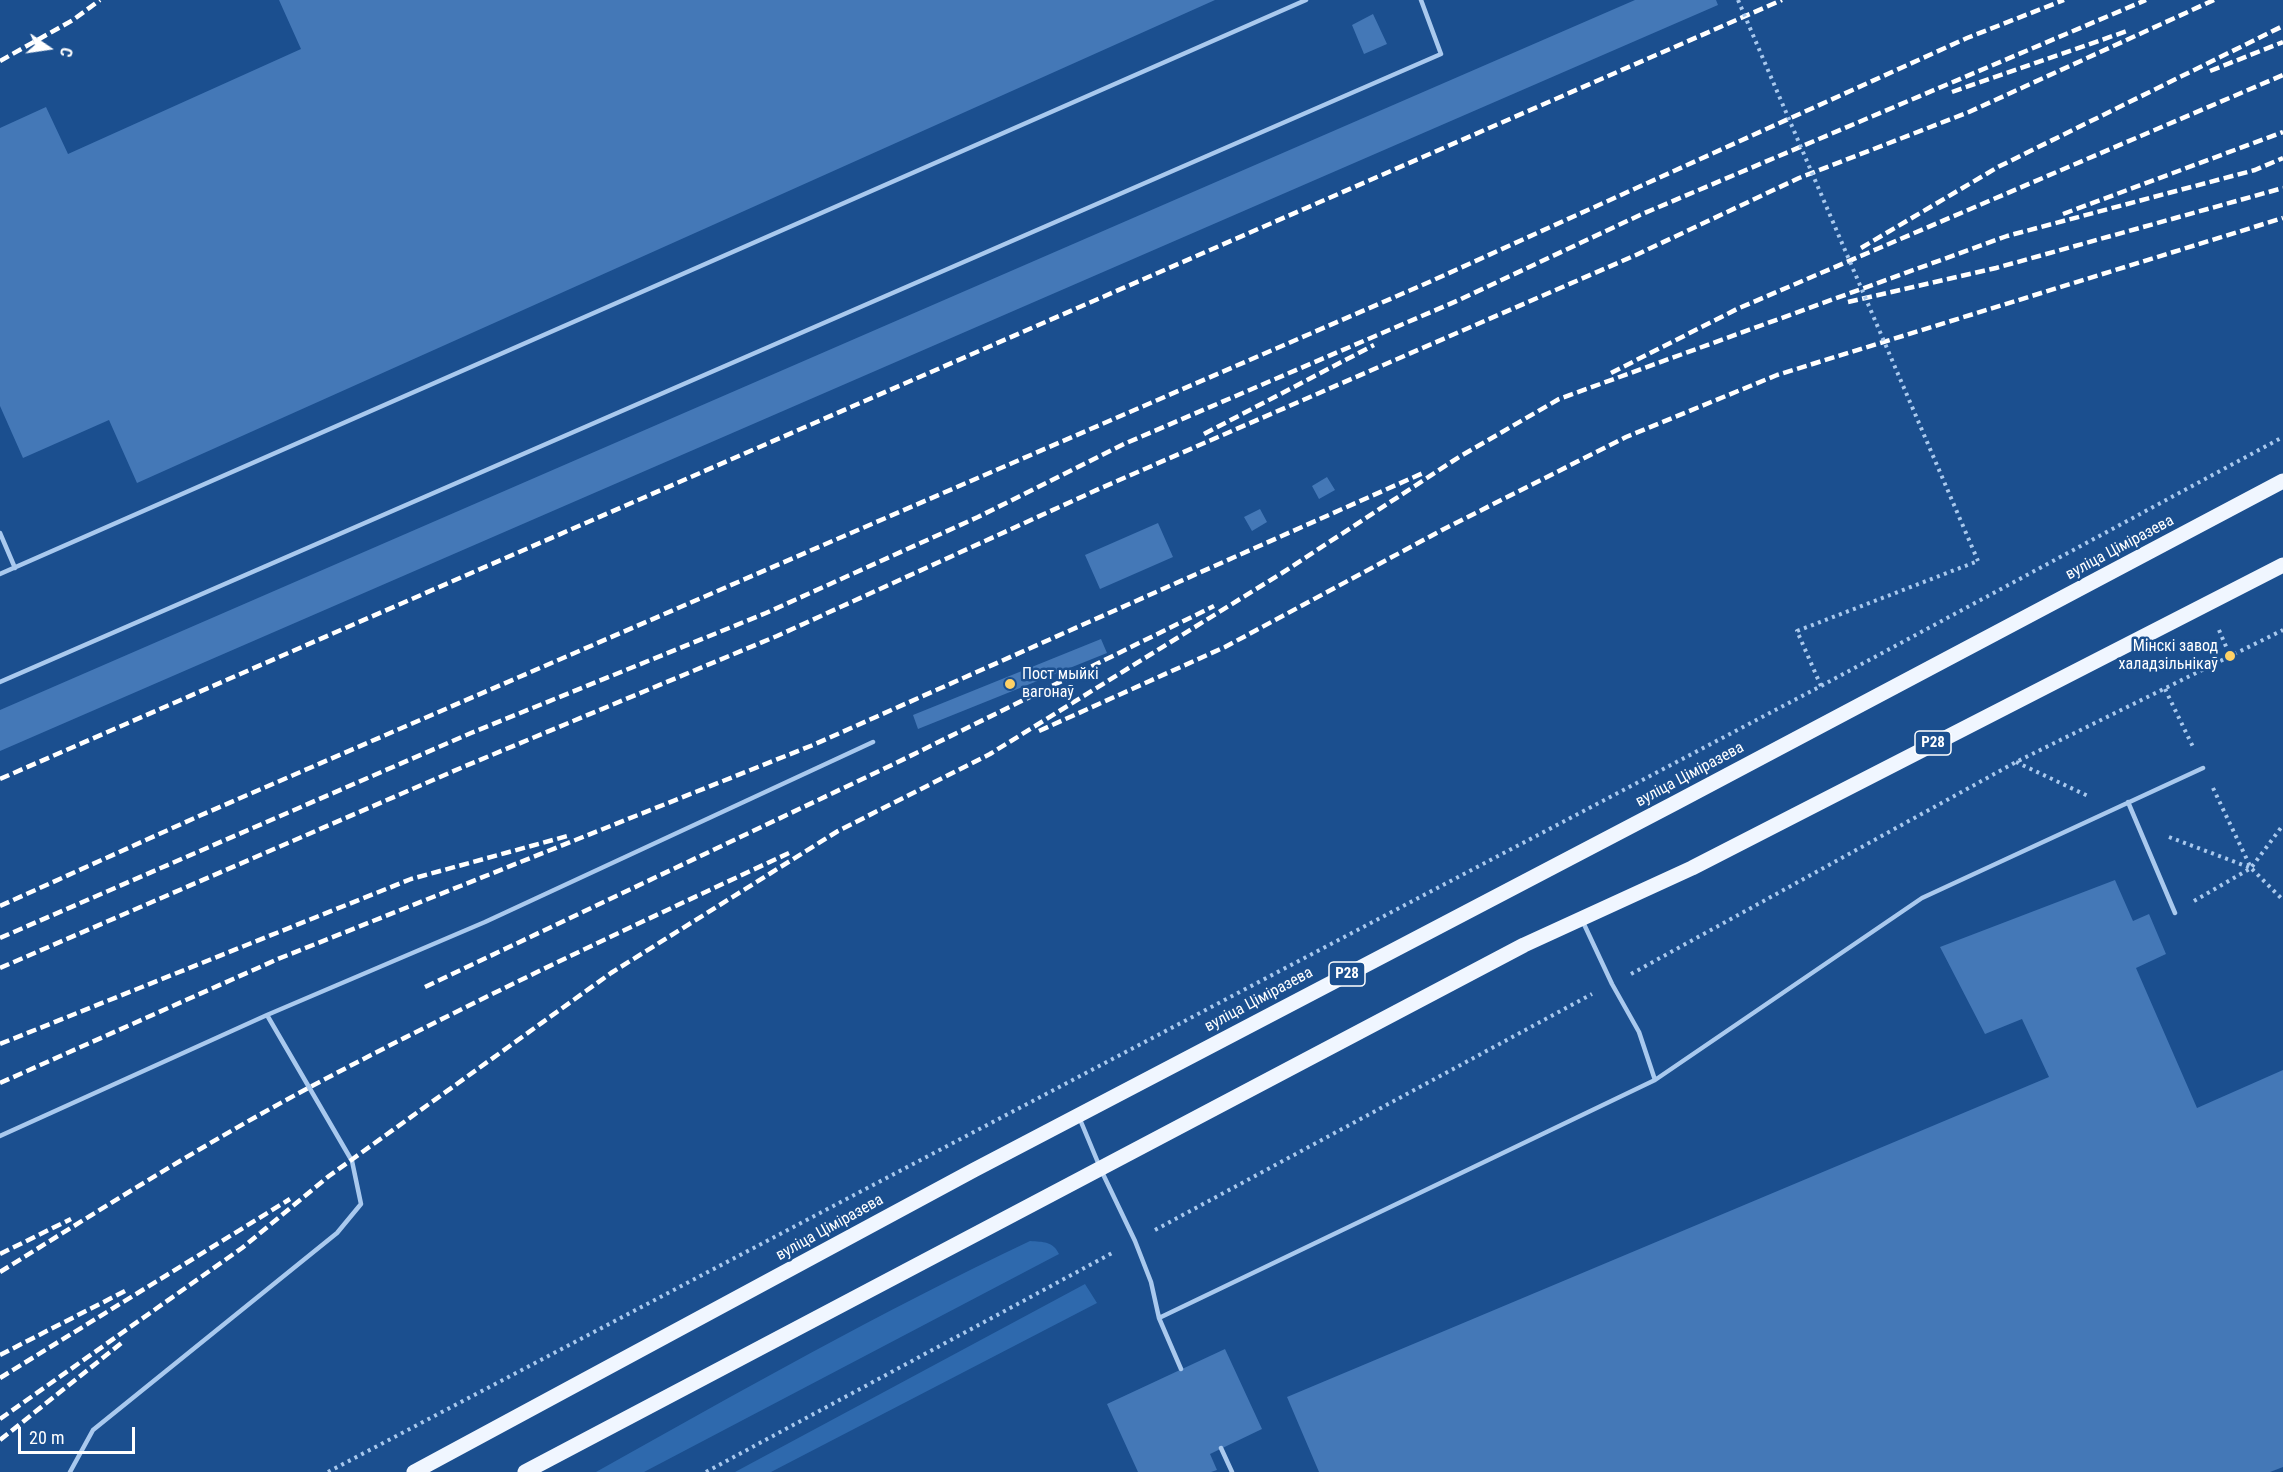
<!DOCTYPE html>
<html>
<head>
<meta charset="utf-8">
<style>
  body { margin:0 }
  #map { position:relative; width:2283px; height:1472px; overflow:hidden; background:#1b4f8f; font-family:"Roboto Condensed",sans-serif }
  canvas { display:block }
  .north { position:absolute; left:18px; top:18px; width:60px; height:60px; -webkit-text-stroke:4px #1b4f8f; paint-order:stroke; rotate:103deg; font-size:16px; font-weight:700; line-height:24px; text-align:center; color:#fff }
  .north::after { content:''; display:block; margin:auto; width:21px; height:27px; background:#fff; clip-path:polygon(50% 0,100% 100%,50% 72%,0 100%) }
  .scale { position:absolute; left:18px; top:1427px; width:117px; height:27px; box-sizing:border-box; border:3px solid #fff; border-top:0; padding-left:8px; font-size:18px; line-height:21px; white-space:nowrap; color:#fff; -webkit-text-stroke:4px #1b4f8f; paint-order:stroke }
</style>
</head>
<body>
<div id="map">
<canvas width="2283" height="1472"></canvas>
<div class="north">С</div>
<div class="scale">20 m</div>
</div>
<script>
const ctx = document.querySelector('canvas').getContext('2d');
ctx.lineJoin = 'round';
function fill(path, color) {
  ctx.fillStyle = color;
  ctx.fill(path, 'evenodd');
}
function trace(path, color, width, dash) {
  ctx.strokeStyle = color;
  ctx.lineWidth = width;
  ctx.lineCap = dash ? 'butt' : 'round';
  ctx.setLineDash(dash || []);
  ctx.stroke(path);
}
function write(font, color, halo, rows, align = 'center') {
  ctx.font = font + ' "Roboto Condensed",sans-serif';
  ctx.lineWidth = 5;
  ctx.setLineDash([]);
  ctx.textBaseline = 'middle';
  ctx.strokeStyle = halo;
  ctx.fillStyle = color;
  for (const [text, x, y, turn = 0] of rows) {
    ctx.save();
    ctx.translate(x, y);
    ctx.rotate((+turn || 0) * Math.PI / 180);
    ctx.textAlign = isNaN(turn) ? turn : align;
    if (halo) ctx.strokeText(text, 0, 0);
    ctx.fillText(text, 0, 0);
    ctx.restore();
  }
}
fill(new Path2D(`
  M1030,1241C1043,1242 1053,1241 1059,1254L644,1472H596C739,1392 882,1311 1030,1241Z
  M1085,1284L1097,1303L771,1472H735Z`), '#2e69ad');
fill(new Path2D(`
  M279,0H1215L137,483L109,420L23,458L0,406V128L46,107L68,154L301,49Z
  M1635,0H1716L1718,5L0,751V710Z
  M1373,14L1387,44L1364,54L1352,25Z
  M1327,477L1335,490L1319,499L1312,486Z
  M1260,509L1267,522L1252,531L1244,517Z
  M1158,523L1173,557L1100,589L1085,555Z
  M1101,639L1107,653L918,729L913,715Z
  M2115,880L2133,921L2149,914L2166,954L2136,968L2197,1108L2283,1070V1467L2270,1472H1319L1287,1397L2049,1077L2022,1019L1985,1034L1940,947Z
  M1225,1349L1262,1429L1210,1454L1217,1470L1211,1472H1138L1107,1404Z`), '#4478b7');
trace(new Path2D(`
  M2219,630L2230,656
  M1821,686L1797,631L1978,561
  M2165,689L2194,749
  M2016,762L2088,796
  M2213,788L2251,868L2283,900
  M2169,837L2251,868
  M2194,901L2251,868L2283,825
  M1631,974L2016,762L2283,630
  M1155,1230L1592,994
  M328,1472L1821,686L2283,437
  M706,1472L1114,1252`), '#a9c9ee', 4, [3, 4.5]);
trace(new Path2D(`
  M0,533L15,568
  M0,574L1306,0
  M0,682L1441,54L1421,0
  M2128,802L2175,913
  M267,1015L485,922L873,742
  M1655,1080L1922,898L2203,768
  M1079,1117L1099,1165
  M0,1136L267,1015L352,1161L361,1204L337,1233L93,1430L70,1472
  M1102,1172L1135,1241L1151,1282L1159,1318L1181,1369
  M1159,1318L1655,1080L1639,1032L1612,984L1583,922
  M1221,1448L1232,1472`), '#a9c9ee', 4.5);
trace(new Path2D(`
  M414,1472L974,1170L1677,802L2283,481
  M525,1472L1524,945L1692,868L2283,565`), '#f0f6ff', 15);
trace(new Path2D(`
  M0,61L73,20L100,0
  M2210,71L2283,42
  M1952,92L2130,30
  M2063,214L2283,132
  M1861,248L1998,167L2283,26
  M1848,302L1996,268L2283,188
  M1611,373L1737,309L2283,75
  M1204,434L1374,345
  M1039,731L1225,647L1444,529L1626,437L1777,375L2283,218
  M0,779L1782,0
  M0,906L199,816L1427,283L1967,38L2064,0
  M0,938L471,733L766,613L978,517L1124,444L1459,300L1640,215L2146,0
  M0,968L463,767L777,636L1101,488L1636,255L1799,178L1969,112L2214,0
  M425,987L896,763L1214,606
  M0,1044L411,879L571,835
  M0,1083L278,959L813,745L1423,473
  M0,1254L71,1219
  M0,1272C103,1208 205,1143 312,1086C468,1003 628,928 789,853
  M0,1355L125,1291
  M0,1378L290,1199
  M0,1419L242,1248L329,1176L611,973L838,831L990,754L1282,573L1459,457L1559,399L2007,236L2255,170L2283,158
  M0,1440L124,1341`), '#fff', 4.5, [10, 4.5]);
trace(new Path2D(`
  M1738,0L1978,561`), '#a9c9ee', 4, [3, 4.5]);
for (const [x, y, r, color] of [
  [2230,656,6,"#ffd166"],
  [1010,684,6,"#ffd166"]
]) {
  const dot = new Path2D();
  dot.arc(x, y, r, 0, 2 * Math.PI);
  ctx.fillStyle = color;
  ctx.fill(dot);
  trace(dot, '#1b4f8f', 2);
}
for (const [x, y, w] of [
  [1933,743,36],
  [1347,974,36]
]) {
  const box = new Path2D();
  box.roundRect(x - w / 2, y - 12, w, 24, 4.5);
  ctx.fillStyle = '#1b4f8f';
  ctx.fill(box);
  trace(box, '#fff', 1.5);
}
write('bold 15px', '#fff', null, [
  ["Р28",1933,743],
  ["Р28",1347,974]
]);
write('16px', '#fff', '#1b4f8f', [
  ["вуліца Ціміразева",2120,548,-28],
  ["вуліца Ціміразева",1690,775,-28],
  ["вуліца Ціміразева",1259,1000,-28],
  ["вуліца Ціміразева",830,1228,-29]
]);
write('16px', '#fff', '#1b4f8f', [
  ["Мінскі завод",2218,647],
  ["халадзільнікаў",2218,665],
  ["Пост мыйкі",1022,675,"left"],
  ["вагонаў",1022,693,"left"]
], 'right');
</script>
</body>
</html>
